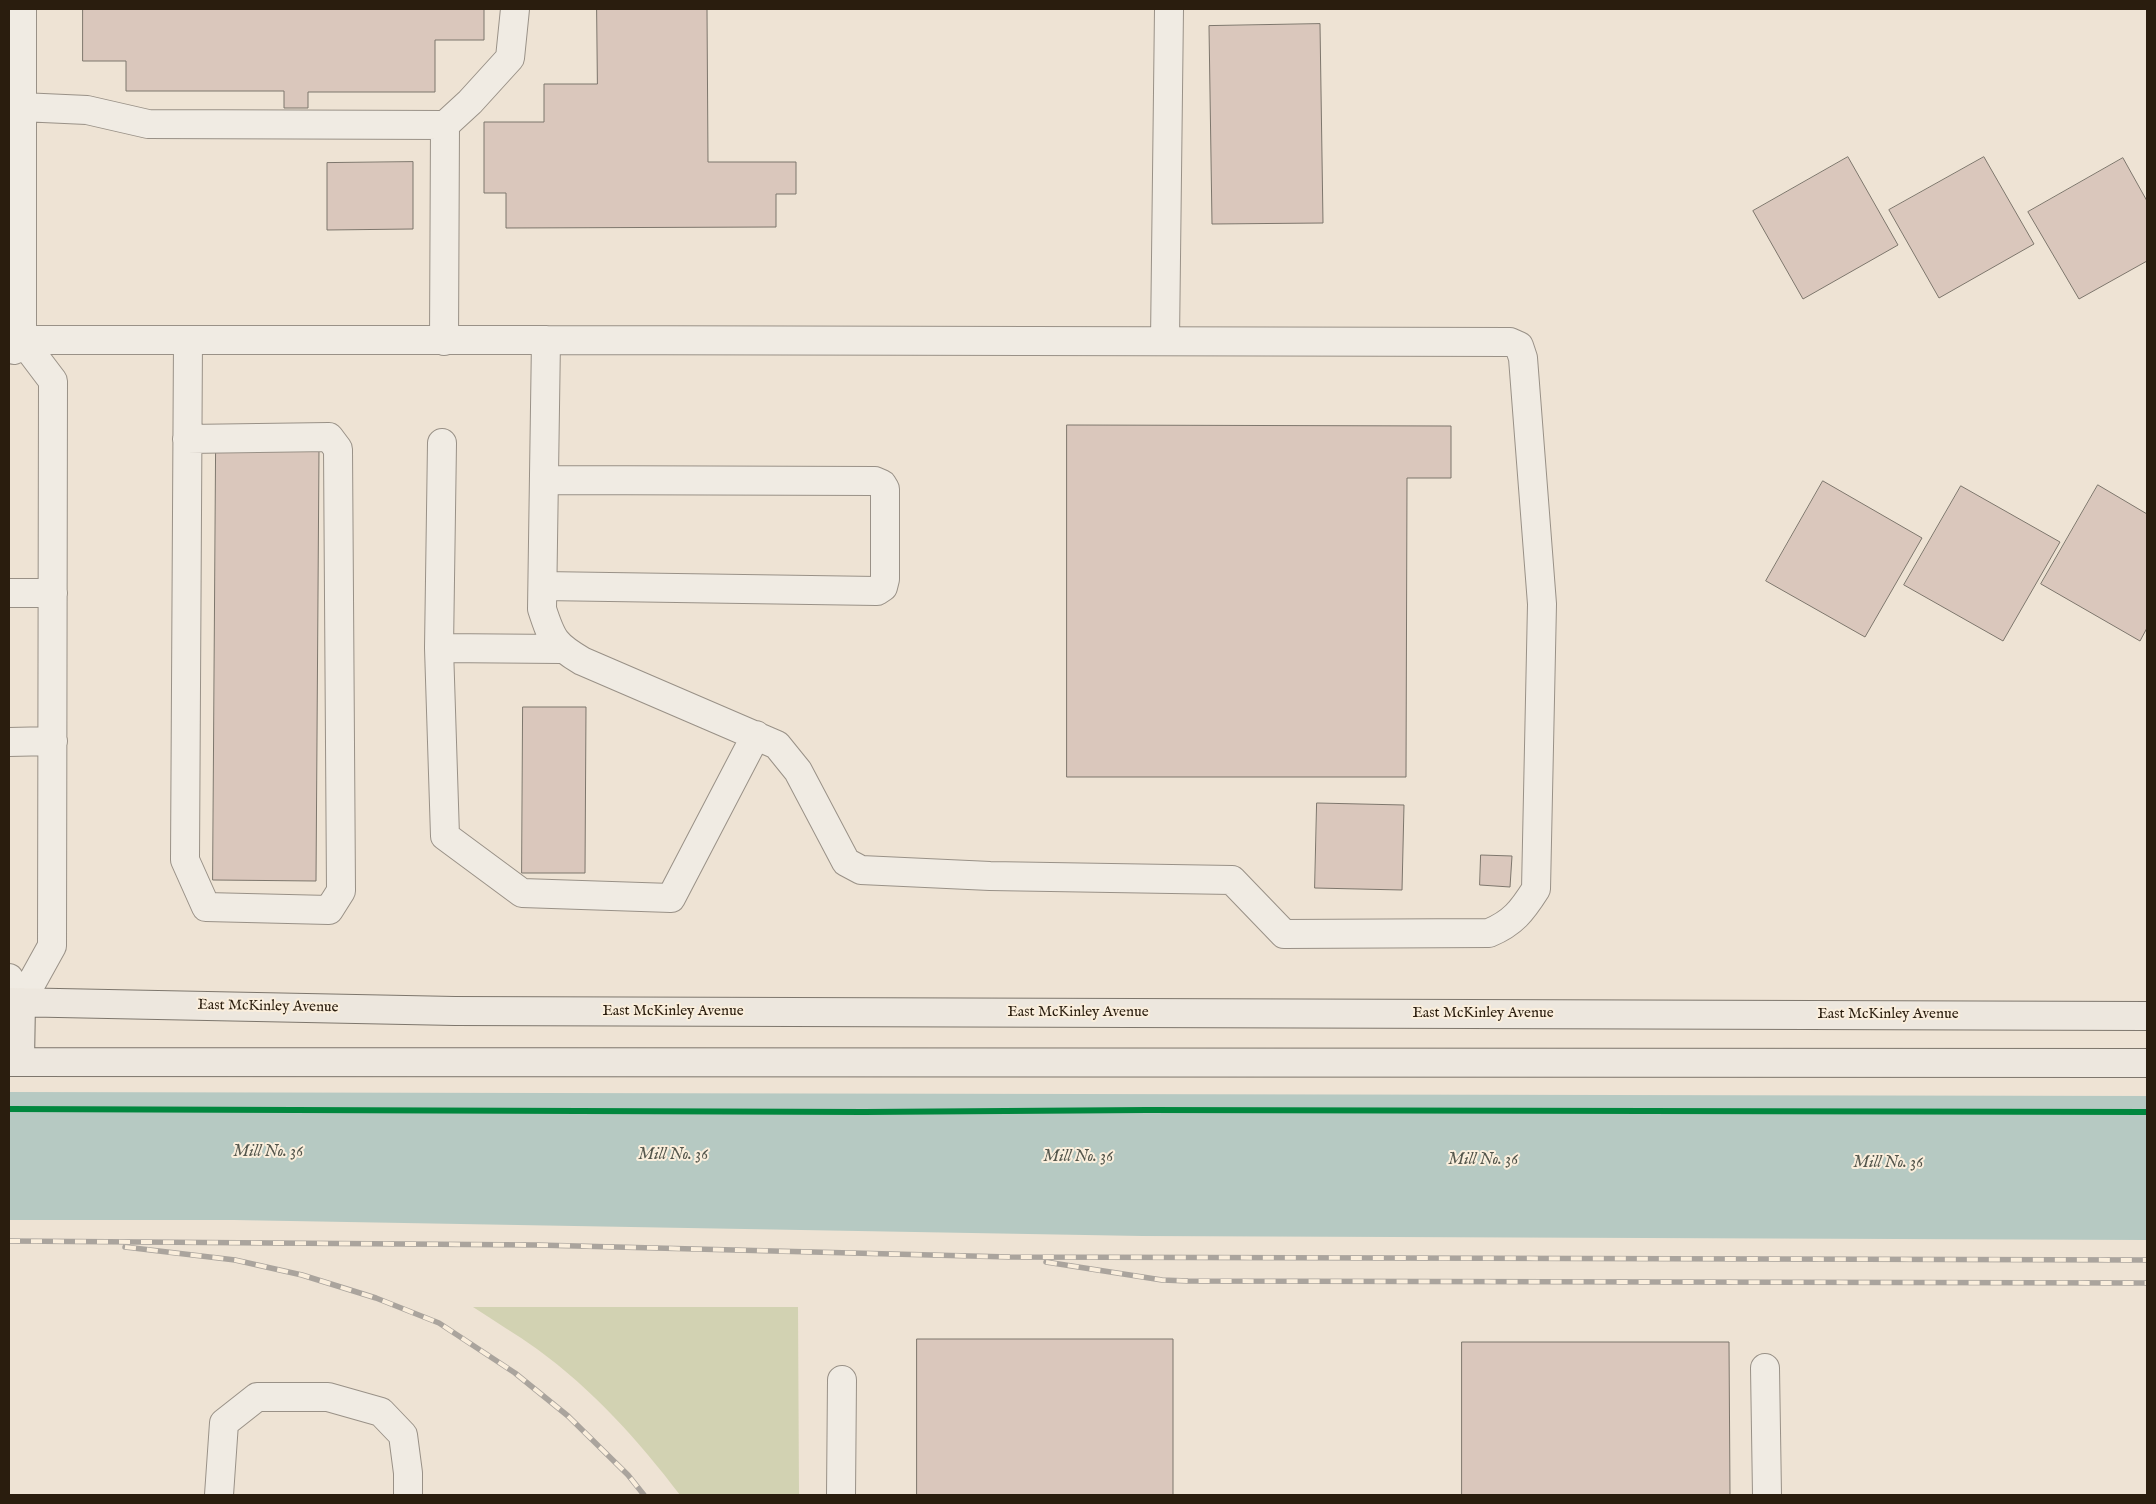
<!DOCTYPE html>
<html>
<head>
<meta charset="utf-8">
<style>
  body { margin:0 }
  #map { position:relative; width:2156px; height:1504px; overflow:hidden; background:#eee3d4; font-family:"IM FELL English",serif }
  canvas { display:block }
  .frame { position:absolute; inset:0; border:10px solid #2a1d0e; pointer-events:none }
</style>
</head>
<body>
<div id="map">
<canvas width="2156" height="1504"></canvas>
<div class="frame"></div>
</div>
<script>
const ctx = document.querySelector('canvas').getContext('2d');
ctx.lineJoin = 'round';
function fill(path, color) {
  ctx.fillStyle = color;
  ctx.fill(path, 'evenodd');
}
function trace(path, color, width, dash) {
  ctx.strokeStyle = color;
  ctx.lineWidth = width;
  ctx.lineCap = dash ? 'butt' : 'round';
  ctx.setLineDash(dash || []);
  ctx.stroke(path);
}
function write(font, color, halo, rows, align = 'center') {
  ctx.font = font + ' "IM FELL English",serif';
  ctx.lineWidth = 4;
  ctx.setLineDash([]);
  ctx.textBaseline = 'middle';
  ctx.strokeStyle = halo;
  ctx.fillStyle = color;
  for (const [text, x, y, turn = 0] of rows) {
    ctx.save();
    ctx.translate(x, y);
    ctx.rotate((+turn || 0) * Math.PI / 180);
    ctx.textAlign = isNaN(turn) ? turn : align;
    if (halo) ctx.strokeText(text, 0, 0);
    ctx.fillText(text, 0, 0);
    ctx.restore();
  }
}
fill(new Path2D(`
  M473,1307H798L799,1495H680C639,1441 592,1389 537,1349C516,1334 494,1321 473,1307Z`), '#d2d2b2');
fill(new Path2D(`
  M9,1092L2147,1096V1240L1142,1236L234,1220H9Z`), '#b6c9c2');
const building = new Path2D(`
  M83,9H484V40H435V92H308V108H284V91H126V61H83Z
  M597,9H779H707L708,162H796V194H776V227L506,228V193H484V122H544V84H597Z
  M1320,24L1323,223L1212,224L1209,26Z
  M1848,157L1898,245L1803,299L1753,211Z
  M1984,157L2034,244L1939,298L1889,210Z
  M2123,158L2147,201V261L2079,299L2028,212Z
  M413,162V229L327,230V163Z
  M1067,425L1451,426V478H1407L1406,777H1067Z
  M216,448L319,449L316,881L213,880Z
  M1823,481L1922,538L1865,637L1766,581Z
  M2098,485L2147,514V628L2140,641L2041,584Z
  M1961,486L2060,542L2003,641L1904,585Z
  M523,707H586L585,873H522Z
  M1317,803L1404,805L1402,890L1315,888Z
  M1481,855L1512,856L1510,887L1480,885Z
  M917,1339H1173V1495H917Z
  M1462,1342H1729L1730,1495H1462Z`);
fill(building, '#dac7bc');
trace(building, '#7d766c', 1);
const minor = new Path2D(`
  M22,9V340
  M21,107L87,110L148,124L445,125L444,341
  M445,125L470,102L510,58L515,9
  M9,340H546L1510,342L1519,346L1523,358L1542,604L1536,889C1522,911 1513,923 1489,933L1284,934L1232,880L990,876L861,870L846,862L798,771L777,745L582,661C555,645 552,640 542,609L546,340
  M1165,340L1169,9
  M187,439L329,437L338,449L341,891L329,910L206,907L185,860L188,340
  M442,443L439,648L561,649
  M543,586L877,591L883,587L885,579V489L882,484L875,481L544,480
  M9,593H53
  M439,648L445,836L522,893L671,898L756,735
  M9,742L53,741
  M9,978L21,1002L52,946L53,381L22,340L14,350
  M1765,1368L1767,1495
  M219,1495L224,1423L257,1397H328L381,1412L403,1435L408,1473V1495
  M841,1495L842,1380`);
const major = new Path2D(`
  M9,1002L455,1011L2147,1016
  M9,1062L2147,1063
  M20,1062L21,1002`);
trace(minor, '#999187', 30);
trace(major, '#7d766c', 30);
trace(minor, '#f0ebe3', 28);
trace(major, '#ede7de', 28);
const rail = new Path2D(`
  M9,1241L537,1245L1010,1257L2147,1260
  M125,1247L235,1260L302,1275L376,1298L439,1323L515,1373L568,1416L628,1475L644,1495
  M1046,1262L1162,1280L1188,1281L2147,1283`);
trace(rail, '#aaa49d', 5.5);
trace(rail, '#faeedc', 4, [11]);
trace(new Path2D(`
  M9,1109L864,1112L1147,1110L2147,1112`), '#00873e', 6);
write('15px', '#2a1d0e', '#faeedc', [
  ["East McKinley Avenue",268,1007,1],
  ["East McKinley Avenue",673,1012],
  ["East McKinley Avenue",1078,1013],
  ["East McKinley Avenue",1483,1014],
  ["East McKinley Avenue",1888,1015]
]);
write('italic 16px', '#53554b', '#faeedc', [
  ["Mill No. 36",268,1153],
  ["Mill No. 36",673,1156],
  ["Mill No. 36",1078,1158],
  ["Mill No. 36",1483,1161],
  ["Mill No. 36",1888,1164]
]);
</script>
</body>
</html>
